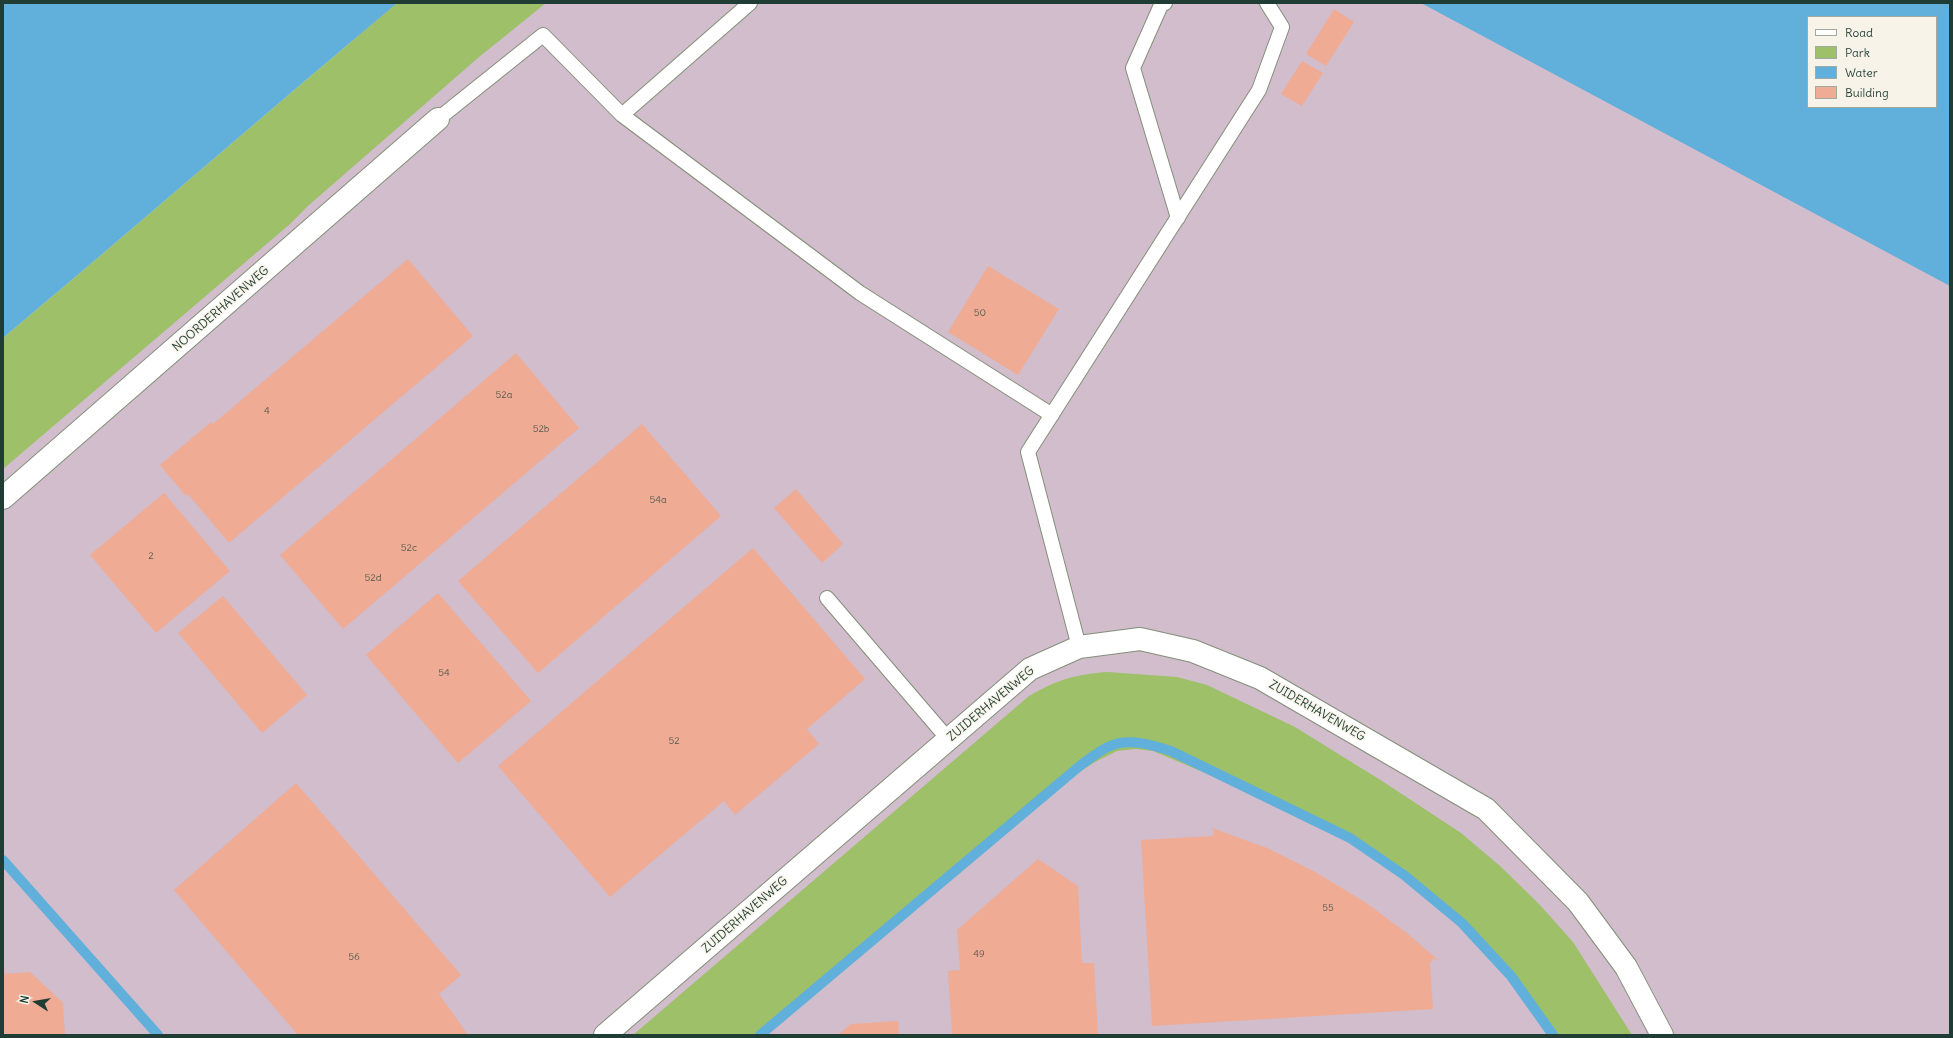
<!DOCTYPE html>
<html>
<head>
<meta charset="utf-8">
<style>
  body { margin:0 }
  #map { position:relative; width:1953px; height:1038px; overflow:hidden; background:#eae1c0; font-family:Delius,sans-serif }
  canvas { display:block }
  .frame { position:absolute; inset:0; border:4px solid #1f3d34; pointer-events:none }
  .legend { position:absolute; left:1807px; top:16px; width:130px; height:92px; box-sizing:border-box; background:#f7f3e8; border:1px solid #a1aaa0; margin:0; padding:5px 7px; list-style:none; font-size:12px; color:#1f3d34 }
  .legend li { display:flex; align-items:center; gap:8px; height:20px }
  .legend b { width:20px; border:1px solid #a1aaa0 }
  .north { position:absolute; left:16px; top:982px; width:40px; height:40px; -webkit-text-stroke:3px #f7f3e8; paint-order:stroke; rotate:282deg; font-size:11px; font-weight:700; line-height:16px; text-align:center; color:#1f3d34 }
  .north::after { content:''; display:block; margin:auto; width:14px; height:18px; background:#1f3d34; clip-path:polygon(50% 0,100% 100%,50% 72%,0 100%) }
</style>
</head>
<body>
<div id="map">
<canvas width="1953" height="1038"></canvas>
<div class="frame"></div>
<ul class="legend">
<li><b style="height:5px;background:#fff"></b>Road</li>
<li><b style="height:11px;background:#9dc069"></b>Park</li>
<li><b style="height:11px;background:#61afdb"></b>Water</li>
<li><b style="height:11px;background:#f0ab94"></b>Building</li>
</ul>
<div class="north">N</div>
</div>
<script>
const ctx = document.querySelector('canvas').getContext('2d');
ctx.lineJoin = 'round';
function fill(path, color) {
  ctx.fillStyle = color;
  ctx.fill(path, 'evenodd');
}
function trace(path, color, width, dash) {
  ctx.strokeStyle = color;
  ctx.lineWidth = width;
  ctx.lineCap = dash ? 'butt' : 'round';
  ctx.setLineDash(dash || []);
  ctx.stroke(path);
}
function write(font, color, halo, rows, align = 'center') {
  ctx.font = font + ' Delius,sans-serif';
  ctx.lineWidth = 3;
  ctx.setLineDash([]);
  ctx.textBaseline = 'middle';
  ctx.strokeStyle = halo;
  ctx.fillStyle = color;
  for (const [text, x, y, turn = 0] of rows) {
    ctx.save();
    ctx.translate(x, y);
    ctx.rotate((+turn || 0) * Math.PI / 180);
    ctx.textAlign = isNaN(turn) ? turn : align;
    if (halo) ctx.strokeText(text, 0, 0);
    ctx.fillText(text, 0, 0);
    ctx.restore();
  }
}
fill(new Path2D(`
  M324,3H1462L1950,250V1035H3V411L381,59Z`), '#d1bdcb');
fill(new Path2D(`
  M397,3H546L479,57L309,205L290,224L3,469V338C135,227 265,114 397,3Z
  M1107,672L1177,677L1207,685L1295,727L1382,781L1461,833L1500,866L1539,904L1573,942L1632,1035H1551L1542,1018L1496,956L1443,903L1377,859L1293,810L1153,751L1135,749L1117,751L1095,762L1072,777L934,887L761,1035H633L1029,696C1059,679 1073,675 1107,672Z`), '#9dc069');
fill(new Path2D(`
  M3,3H397C265,114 135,227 3,338Z
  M1421,3H1950V286ZM1808,17H1936V107H1808Z`), '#61afdb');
trace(new Path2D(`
  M3,860L158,1035
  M760,1035L1082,764C1091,758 1099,751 1108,747C1128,737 1152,745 1171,751L1350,838L1404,875L1462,923L1511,976L1553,1035`), '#61afdb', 10);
fill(new Path2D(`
  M1334,9L1354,22L1326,66L1306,54Z
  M1302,61L1323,73L1302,106L1281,94Z
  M408,259L473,336L229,543L188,494L186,496L160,465L211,422L213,424Z
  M988,266L1059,309L1018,375L948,332Z
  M516,353L579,428L343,629L280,555Z
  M642,424L721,516L538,673L458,581Z
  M796,489L843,544L822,563L774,508Z
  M164,493L230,571L156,633L90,555Z
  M753,548L865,679L807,729L819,744L735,815L724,801L610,897L498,766Z
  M438,593L531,701L458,763L366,655Z
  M223,596L307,695L262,733L178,633Z
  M296,783L461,975L439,994L468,1035H298L174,890Z
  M1212,828L1267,848L1315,872L1365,902L1408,934L1438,960L1437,961L1434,958L1430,963L1433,1009L1152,1026L1141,840L1213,836L1214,830H1212Z
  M1038,859L1078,886L1082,963H1094L1098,1035H952L948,971L960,970L957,930Z
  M3,964L5,974L30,972L63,1003L65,1035H3Z
  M898,1021L899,1035H838L851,1024Z`), '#f0ab94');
const lane = new Path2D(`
  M1165,3L1161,5L1133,68L1178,218
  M622,115L860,293L1052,415
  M438,119L543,35L622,115L750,3
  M827,598L948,739
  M1079,647L1028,452L1259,90L1282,27L1267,3`);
const street = new Path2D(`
  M3,498L438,119
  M605,1035L1030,669L1079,647L1140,639L1193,651L1260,678L1486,809L1578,902L1626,967L1662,1035`);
trace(lane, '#848f7a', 16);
trace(street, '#848f7a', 24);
trace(lane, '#fff', 14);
trace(street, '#fff', 22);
write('10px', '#53584c', null, [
  ["50",980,313],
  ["52a",504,395],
  ["4",267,411],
  ["52b",541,429],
  ["54a",658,500],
  ["52c",409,548],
  ["2",151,556],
  ["52d",373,578],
  ["54",444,673],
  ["52",674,741],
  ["55",1328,908],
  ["49",979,954],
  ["56",354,957]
]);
write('12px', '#1f3d34', '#f7f3e8', [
  ["NOORDERHAVENWEG",221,309,-41],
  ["ZUIDERHAVENWEG",991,704,-40],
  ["ZUIDERHAVENWEG",1317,711,30],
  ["ZUIDERHAVENWEG",745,915,-41]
]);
</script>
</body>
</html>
